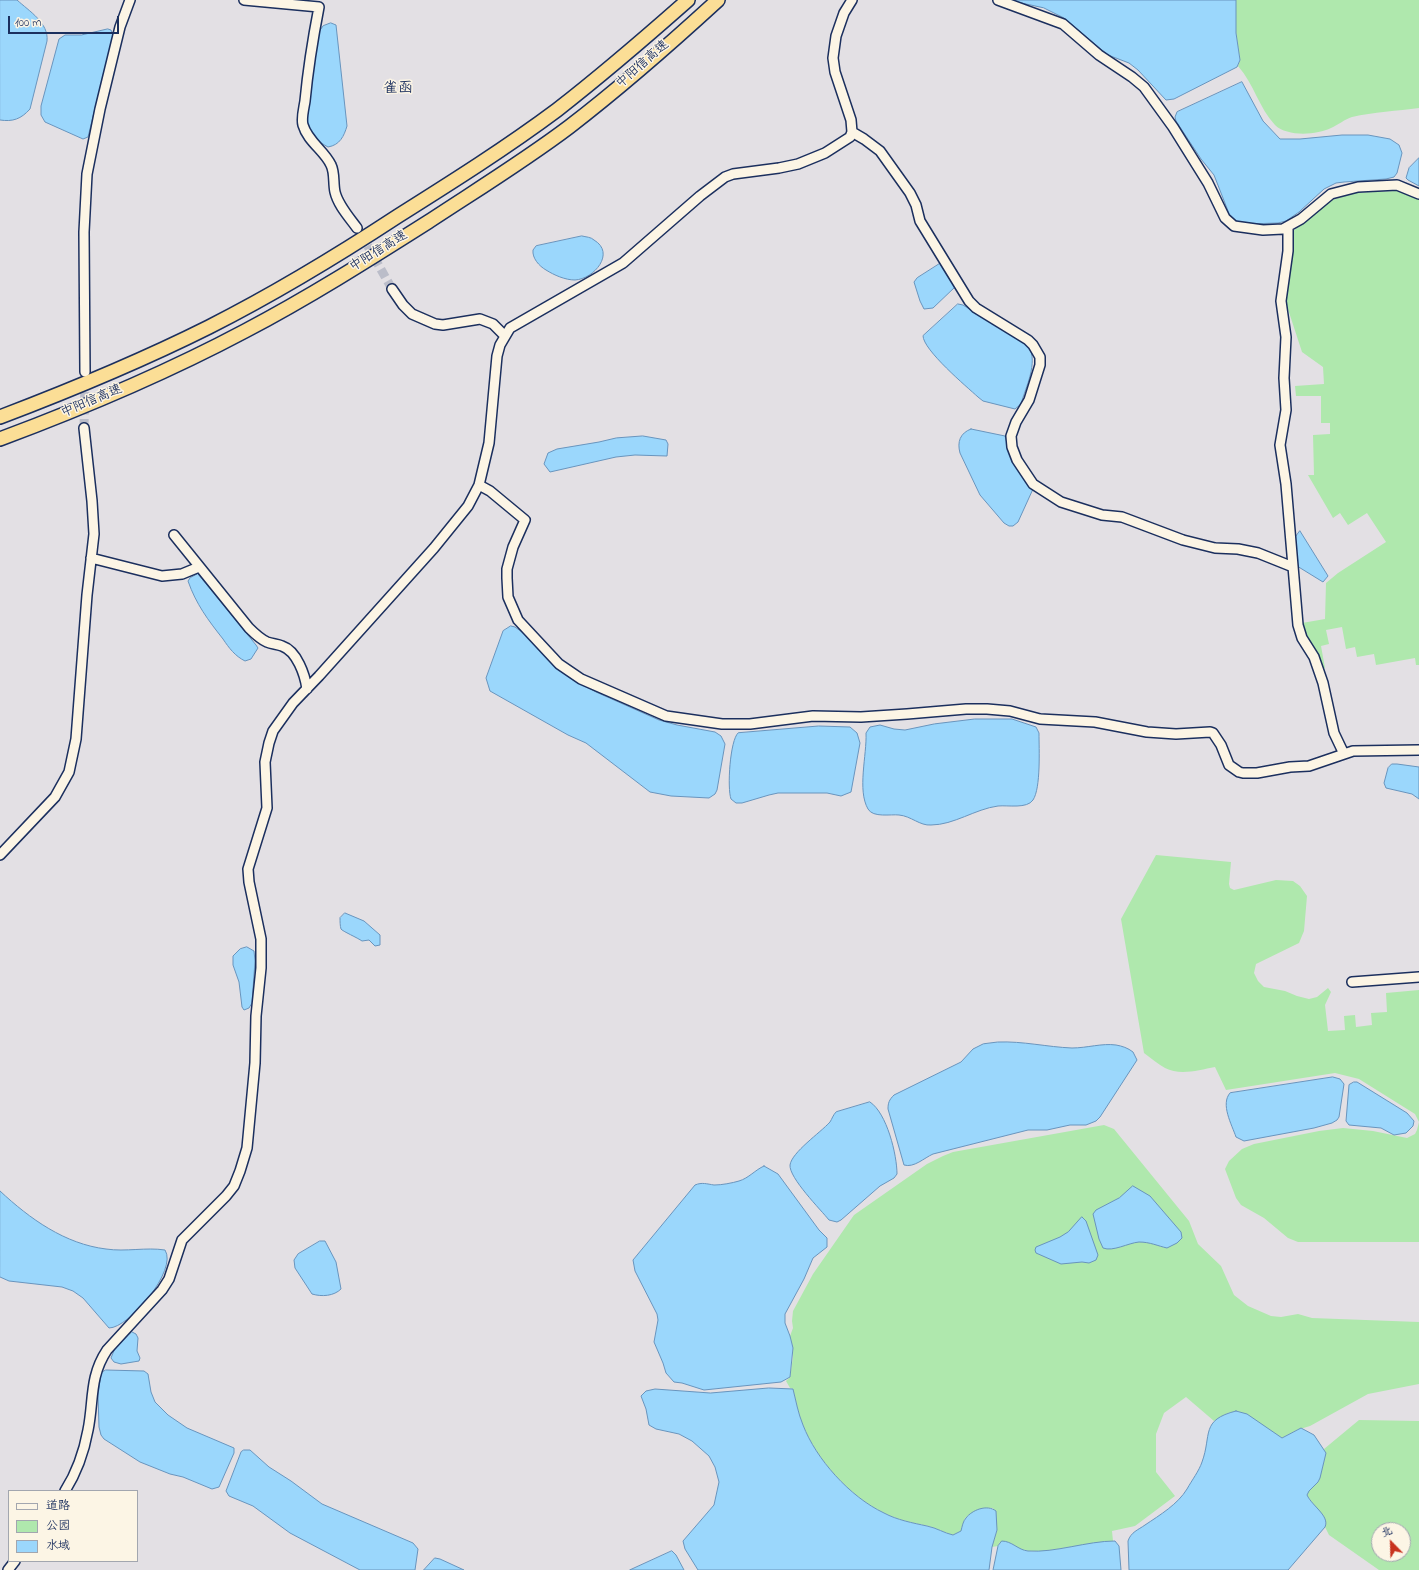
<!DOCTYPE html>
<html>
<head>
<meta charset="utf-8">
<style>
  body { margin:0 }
  #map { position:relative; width:1419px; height:1570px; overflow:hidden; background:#e3e0e4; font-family:"Indie Flower","LXGW WenKai TC",sans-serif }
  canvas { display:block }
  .legend { position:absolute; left:8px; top:1490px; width:130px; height:72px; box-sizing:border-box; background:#fcf5e5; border:1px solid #a2a6af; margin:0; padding:5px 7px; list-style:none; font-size:12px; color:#1b2f5e }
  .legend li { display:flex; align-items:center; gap:8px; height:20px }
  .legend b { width:20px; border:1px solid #a2a6af }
  .north { position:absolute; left:1371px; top:1522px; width:40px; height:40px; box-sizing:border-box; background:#fcf5e5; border:1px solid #a2a6af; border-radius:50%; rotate:337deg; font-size:11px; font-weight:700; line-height:16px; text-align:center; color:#1b2f5e }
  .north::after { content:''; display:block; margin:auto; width:14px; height:18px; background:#c8321e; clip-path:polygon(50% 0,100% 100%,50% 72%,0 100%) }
  .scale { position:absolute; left:8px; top:16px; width:111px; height:18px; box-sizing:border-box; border:2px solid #1b2f5e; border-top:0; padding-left:5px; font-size:12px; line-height:14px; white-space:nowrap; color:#1b2f5e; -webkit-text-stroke:3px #fcf5e5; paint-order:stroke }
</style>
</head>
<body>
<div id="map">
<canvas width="1419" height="1570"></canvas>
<ul class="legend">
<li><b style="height:5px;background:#fcf5e5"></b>道路</li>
<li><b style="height:11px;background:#afe8ad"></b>公园</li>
<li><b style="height:11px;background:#9bd7fc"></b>水域</li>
</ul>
<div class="north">北</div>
<div class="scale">100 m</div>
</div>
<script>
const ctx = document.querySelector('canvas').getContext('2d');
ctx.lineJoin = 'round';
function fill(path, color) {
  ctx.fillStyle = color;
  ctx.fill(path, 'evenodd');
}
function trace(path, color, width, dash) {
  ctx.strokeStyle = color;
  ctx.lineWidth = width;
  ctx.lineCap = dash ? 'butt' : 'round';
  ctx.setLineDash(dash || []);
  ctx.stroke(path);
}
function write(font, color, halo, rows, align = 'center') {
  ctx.font = font + ' "Indie Flower","LXGW WenKai TC",sans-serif';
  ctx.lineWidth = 3;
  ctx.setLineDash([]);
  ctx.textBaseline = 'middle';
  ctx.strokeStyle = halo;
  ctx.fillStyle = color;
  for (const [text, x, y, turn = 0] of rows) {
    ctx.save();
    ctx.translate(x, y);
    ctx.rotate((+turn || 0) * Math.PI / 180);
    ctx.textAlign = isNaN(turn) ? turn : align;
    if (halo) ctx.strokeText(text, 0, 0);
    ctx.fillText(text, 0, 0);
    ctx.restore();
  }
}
fill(new Path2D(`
  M1236,0H1419V108C1398,111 1373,112 1352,117C1345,119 1338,125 1331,128C1317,135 1287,137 1275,125C1259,108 1254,84 1238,66L1240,60L1236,33Z
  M1396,191L1406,192L1419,199V665H1416L1415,658L1376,665L1374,654L1357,657L1355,647L1346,649L1342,627L1326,630L1329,644L1321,646L1325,668L1322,669L1302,630V623L1325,619L1326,583L1338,573L1386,542L1367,513L1348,525L1340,513L1333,518L1308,475H1314L1313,435L1330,434V423H1321V396H1296L1295,386L1324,384L1323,367L1302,352L1285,300L1293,231L1332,200L1355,193Z
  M1156,855L1231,862L1229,884L1230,888L1234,890L1276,880L1293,881L1300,886L1307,896L1304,931L1299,943L1256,964L1254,973L1258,981L1264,987L1285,991L1297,996L1309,999L1317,997L1328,988L1331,992L1325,1005L1328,1031L1345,1030L1344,1016L1355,1015L1356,1027L1372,1025L1371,1013L1387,1012L1386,993L1419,990V1242H1298L1288,1238L1264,1218L1241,1205L1236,1198L1225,1169L1229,1161L1242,1149L1254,1144L1319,1131L1343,1128L1373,1131L1407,1138L1415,1134L1417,1130L1419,1122L1415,1114L1359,1079L1335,1073L1226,1090L1215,1067C1199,1070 1180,1076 1165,1068C1158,1064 1151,1058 1144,1053L1121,919Z
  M1104,1125L1114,1129L1189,1221L1198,1244L1221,1266L1234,1295L1248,1306L1271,1316L1281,1317L1298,1314L1312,1318L1419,1322V1384L1368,1394L1310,1426L1297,1430L1282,1438L1238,1411L1228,1413L1214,1421L1186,1397L1164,1413L1156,1434V1472L1175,1496L1135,1526L1112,1531L1113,1541L1044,1551H1028L1020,1549L1012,1544L1000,1542L998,1546L992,1547L997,1530L993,1508L980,1509L965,1518L961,1531L953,1535C944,1533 937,1528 928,1526C913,1523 898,1520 884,1513C850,1497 816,1459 803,1425C798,1413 796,1401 793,1389L790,1388L786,1381L790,1377L793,1357V1348L790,1336L793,1328L792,1321L793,1311L813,1274L854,1215L927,1164L943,1156L953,1152Z
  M1359,1420L1419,1421V1570H1379L1329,1535L1325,1527L1326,1523L1323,1515L1314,1506L1307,1495L1308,1491L1318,1482L1325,1457L1324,1449ZM1379,1530H1403V1554H1379Z`), '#afe8ad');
const water = new Path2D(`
  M0,0H17C29,11 49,23 47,41L30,109C21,119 13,122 0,120Z
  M1008,0H1236V33L1240,60L1237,67L1174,99L1166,100L1138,70L1129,63L1108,55L1064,18L1044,8Z
  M331,23L336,25L347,126C344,136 340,145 328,147C318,142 310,133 306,123L312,61L318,33L323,26Z
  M108,29L111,30L113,35L88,137L83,139L45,122L41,115V106L59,39L65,35H81Z
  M1242,82L1263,121L1280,139H1300L1342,135H1368L1390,139L1399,145L1402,153L1397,173L1394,177L1386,179L1344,182L1336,183L1324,189L1299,212L1286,221L1278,223L1247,224L1236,221L1230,216L1214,175L1201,159L1176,121L1175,117L1177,112Z
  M1419,158V186L1408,180L1406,178L1409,168Z
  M582,236C586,237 591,237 594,240C616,253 594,279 575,280C565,280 554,275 546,270C539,266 532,258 533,250L536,246Z
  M941,263L955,283V287L933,308L924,309L920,301L914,282L917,278Z
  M958,304L963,305L1029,346C1038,364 1026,386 1021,404L1015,409L983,401L978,397C967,387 923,350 923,336Z
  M971,429L1005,436L1009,450L1033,489L1018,522L1013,526H1009L1004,523L980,495L960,453C957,442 960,433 971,429Z
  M643,436L666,440L668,444L667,456L635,455L616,457L550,472L544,464L548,453L557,449L599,442L616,438Z
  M1300,531L1328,576L1323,582L1297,566L1294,539Z
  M198,574L256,645L258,648L251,659L245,661C235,656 229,648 223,639C208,620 196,604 188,581L190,578Z
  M511,626L515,627L533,640L554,666L572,679L596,692L659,720L677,725L715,732L721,736L725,744L717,790L715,794L709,798L671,796L650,792L586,743L568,735L490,691L486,678L503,631Z
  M975,719H1012L1036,727L1039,733C1039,749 1041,788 1033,800C1027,809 1008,805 998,806C975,809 954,825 931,825C920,826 911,816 899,815C891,814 873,818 868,809C857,790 867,755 866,733L870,727L880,725L894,729L905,730L934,724Z
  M819,726L850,727L857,733L860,743L851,792L841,796L827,793H778L769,795L742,803H736L731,799C727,788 730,740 738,733Z
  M1392,764H1397L1419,767V799L1412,794L1386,788L1384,783L1388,768Z
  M345,913L364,921L380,935V945L375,946L369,940L362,941C358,938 342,931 341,929C340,926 340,921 340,918Z
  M247,947L254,951L255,961L252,1003L249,1008L244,1010L242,1007L239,982L233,965V956L240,949Z
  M998,1042C1023,1041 1047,1047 1072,1048C1087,1048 1102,1043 1116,1045C1122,1046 1128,1048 1133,1052L1137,1060L1100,1117L1096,1121L1086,1125H1070L1047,1130H1028L933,1154C924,1158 914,1168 904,1165L888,1109C888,1103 889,1100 894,1095L961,1062L973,1049L983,1044Z
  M1333,1077L1340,1079L1344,1084L1339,1117L1337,1120L1332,1123L1314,1128L1244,1141L1236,1137C1232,1125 1220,1104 1230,1093Z
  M1354,1082H1357L1407,1113L1414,1121L1413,1126L1406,1133L1394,1135L1381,1128L1349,1125L1346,1121L1349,1085Z
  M870,1102C887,1113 897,1155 897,1174L894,1178L880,1186L841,1220L837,1222L829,1220C821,1210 789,1178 790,1165C792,1152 820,1133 830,1122C832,1119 833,1115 836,1112Z
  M764,1166L778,1174L819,1230L827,1238V1247L813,1258L804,1279L785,1314V1323L790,1336L793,1348L790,1377L781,1382L704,1390L682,1383L674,1382L666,1373L663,1363L654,1342L658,1320L657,1314L635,1271L633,1260L695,1185C702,1182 707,1184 714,1185C722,1185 732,1183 739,1181C749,1178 755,1170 764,1166Z
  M1133,1186L1150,1196L1181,1232L1182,1238L1177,1243L1167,1248C1158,1246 1150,1242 1139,1242C1128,1243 1113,1252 1103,1248L1099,1239L1093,1214L1096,1210L1119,1198Z
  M0,1191C30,1219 65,1244 106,1249C126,1252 146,1247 165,1250C178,1270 129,1328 109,1328L83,1298L73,1291L62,1287L9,1281L0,1277Z
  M1082,1217L1086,1221L1098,1255L1096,1260L1089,1263L1082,1262L1061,1264L1036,1253L1035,1250L1036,1247L1060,1237L1068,1232Z
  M320,1241H325L336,1262L341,1289C334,1296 322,1297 312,1294L295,1268L294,1260L298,1254Z
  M132,1332L136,1334L138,1338L137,1351L140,1358L139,1361L121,1364L114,1362L111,1358L115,1348Z
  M106,1370L144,1371L148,1374L151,1392L155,1402L168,1415L187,1428L234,1448V1453L219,1487L212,1489L183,1477L170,1474L140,1462L104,1439L101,1435L99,1427L98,1395L101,1373Z
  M769,1388L793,1389C796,1401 798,1413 803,1425C816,1459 850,1497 884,1513C897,1520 913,1523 927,1526C937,1528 944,1533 953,1535L961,1531C962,1527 963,1521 966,1518C972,1510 987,1504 996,1511L997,1530L992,1547L989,1570H698L685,1549L683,1541L714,1505L719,1482L715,1467L709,1456L692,1441L679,1434L656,1429L649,1425L646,1409L641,1396L646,1391L655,1389L710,1393Z
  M1236,1411L1247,1414L1282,1438L1301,1428L1314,1435L1326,1453L1320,1478L1318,1482L1309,1491L1307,1495C1312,1506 1330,1516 1325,1527L1288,1570H1129L1128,1541C1131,1532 1138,1530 1145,1525C1160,1515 1178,1504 1187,1489C1192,1480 1199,1471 1202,1462C1212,1435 1200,1420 1236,1411Z
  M244,1450H250L269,1467L291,1481L322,1504L413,1543L418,1549L415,1570H360L290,1533L253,1506L229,1496L226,1491L241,1452Z
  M1002,1541C1012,1541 1018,1550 1028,1551C1055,1553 1087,1541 1115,1541L1119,1546L1121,1570H993L998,1546Z
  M672,1551L676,1555L684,1570H630Z
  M435,1558L440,1559L464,1570H424Z`);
fill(water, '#9bd7fc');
trace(water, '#6894bd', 1);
trace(new Path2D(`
  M361,234L392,289
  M84,428L85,380`), '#bbbdc9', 9, [9, 4.5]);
const minor = new Path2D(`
  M244,0L319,7C313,38 308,69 305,101C304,108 301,118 303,125C308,142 324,150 331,165C335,173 333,183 335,192C338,205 349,217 357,228
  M998,0L1063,24L1099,55L1132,77L1144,87L1173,127L1208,183L1225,218L1234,226L1263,230L1283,229L1301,219L1331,194L1358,187L1397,185L1419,194
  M852,132L864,139L880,151L910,193L916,205L920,221L969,301L976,308L1028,340L1033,345L1040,357V365L1029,400L1016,422L1011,436L1012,447L1017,460L1033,484L1061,502L1102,515L1122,517L1183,540L1215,548L1238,549L1258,553L1293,567
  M1288,227V251L1281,301L1286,337L1284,378L1286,410L1280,445L1286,484L1298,625L1302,638L1314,657L1323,683L1334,733L1344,754
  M392,289L403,305L412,314L435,324L443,325L480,319L493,324L505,336
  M85,372L84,232L87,174L100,109L120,27L130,0
  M479,485L490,491L525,520L513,547L507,569V578L508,597L518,620L559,664L581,679L666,716L722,724H750L813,716L861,717L907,714L966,709H987L1010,711L1040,719L1095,722L1147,732L1176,734L1210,732L1213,733L1221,745L1229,765L1239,772L1243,773H1257L1290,767L1309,766L1353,751L1419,750
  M174,535L249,628C255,634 260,639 267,642C272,644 277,644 282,646C297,651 305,675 307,689
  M91,558L162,576L182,574L199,567
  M0,855L55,797L69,772L76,739L87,595L94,534L92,501L84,428
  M1352,982L1419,977
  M65,1491C77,1472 84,1452 88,1430C94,1401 89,1377 107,1350L162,1290L169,1279L182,1240L226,1196L234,1186L240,1171L247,1148L255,1063L256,1016L261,968V939L249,882L248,869L267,808L265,762L269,743L273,731L293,703L319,676L434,548L468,506L479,485L489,443L497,356L500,345L510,328L623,263L700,196L725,177L733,174L779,168L798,164L825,153L850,137L852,132L851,120L835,72L833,58L836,36L844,13L852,0
  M8,1570L15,1561`);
const highway = new Path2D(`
  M0,417C71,390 141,361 209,327C274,294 337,256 398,216C452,182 506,148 557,110C602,75 645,38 688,0
  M0,439C83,408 166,373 245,331C308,298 368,260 428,222C475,191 524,161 569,127C621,87 670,44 718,0`);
trace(minor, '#1b2f5e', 12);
trace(highway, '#1b2f5e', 16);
trace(minor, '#fcf5e5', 9);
trace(highway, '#fbde96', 13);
write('13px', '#1b2f5e', '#fcf5e5', [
  ["中阳信高速",643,65,-41],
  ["中阳信高速",379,252,-32],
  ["中阳信高速",92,402,-23]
]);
write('15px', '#1b2f5e', '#fcf5e5', [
  ["雀函",398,90]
]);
</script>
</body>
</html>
